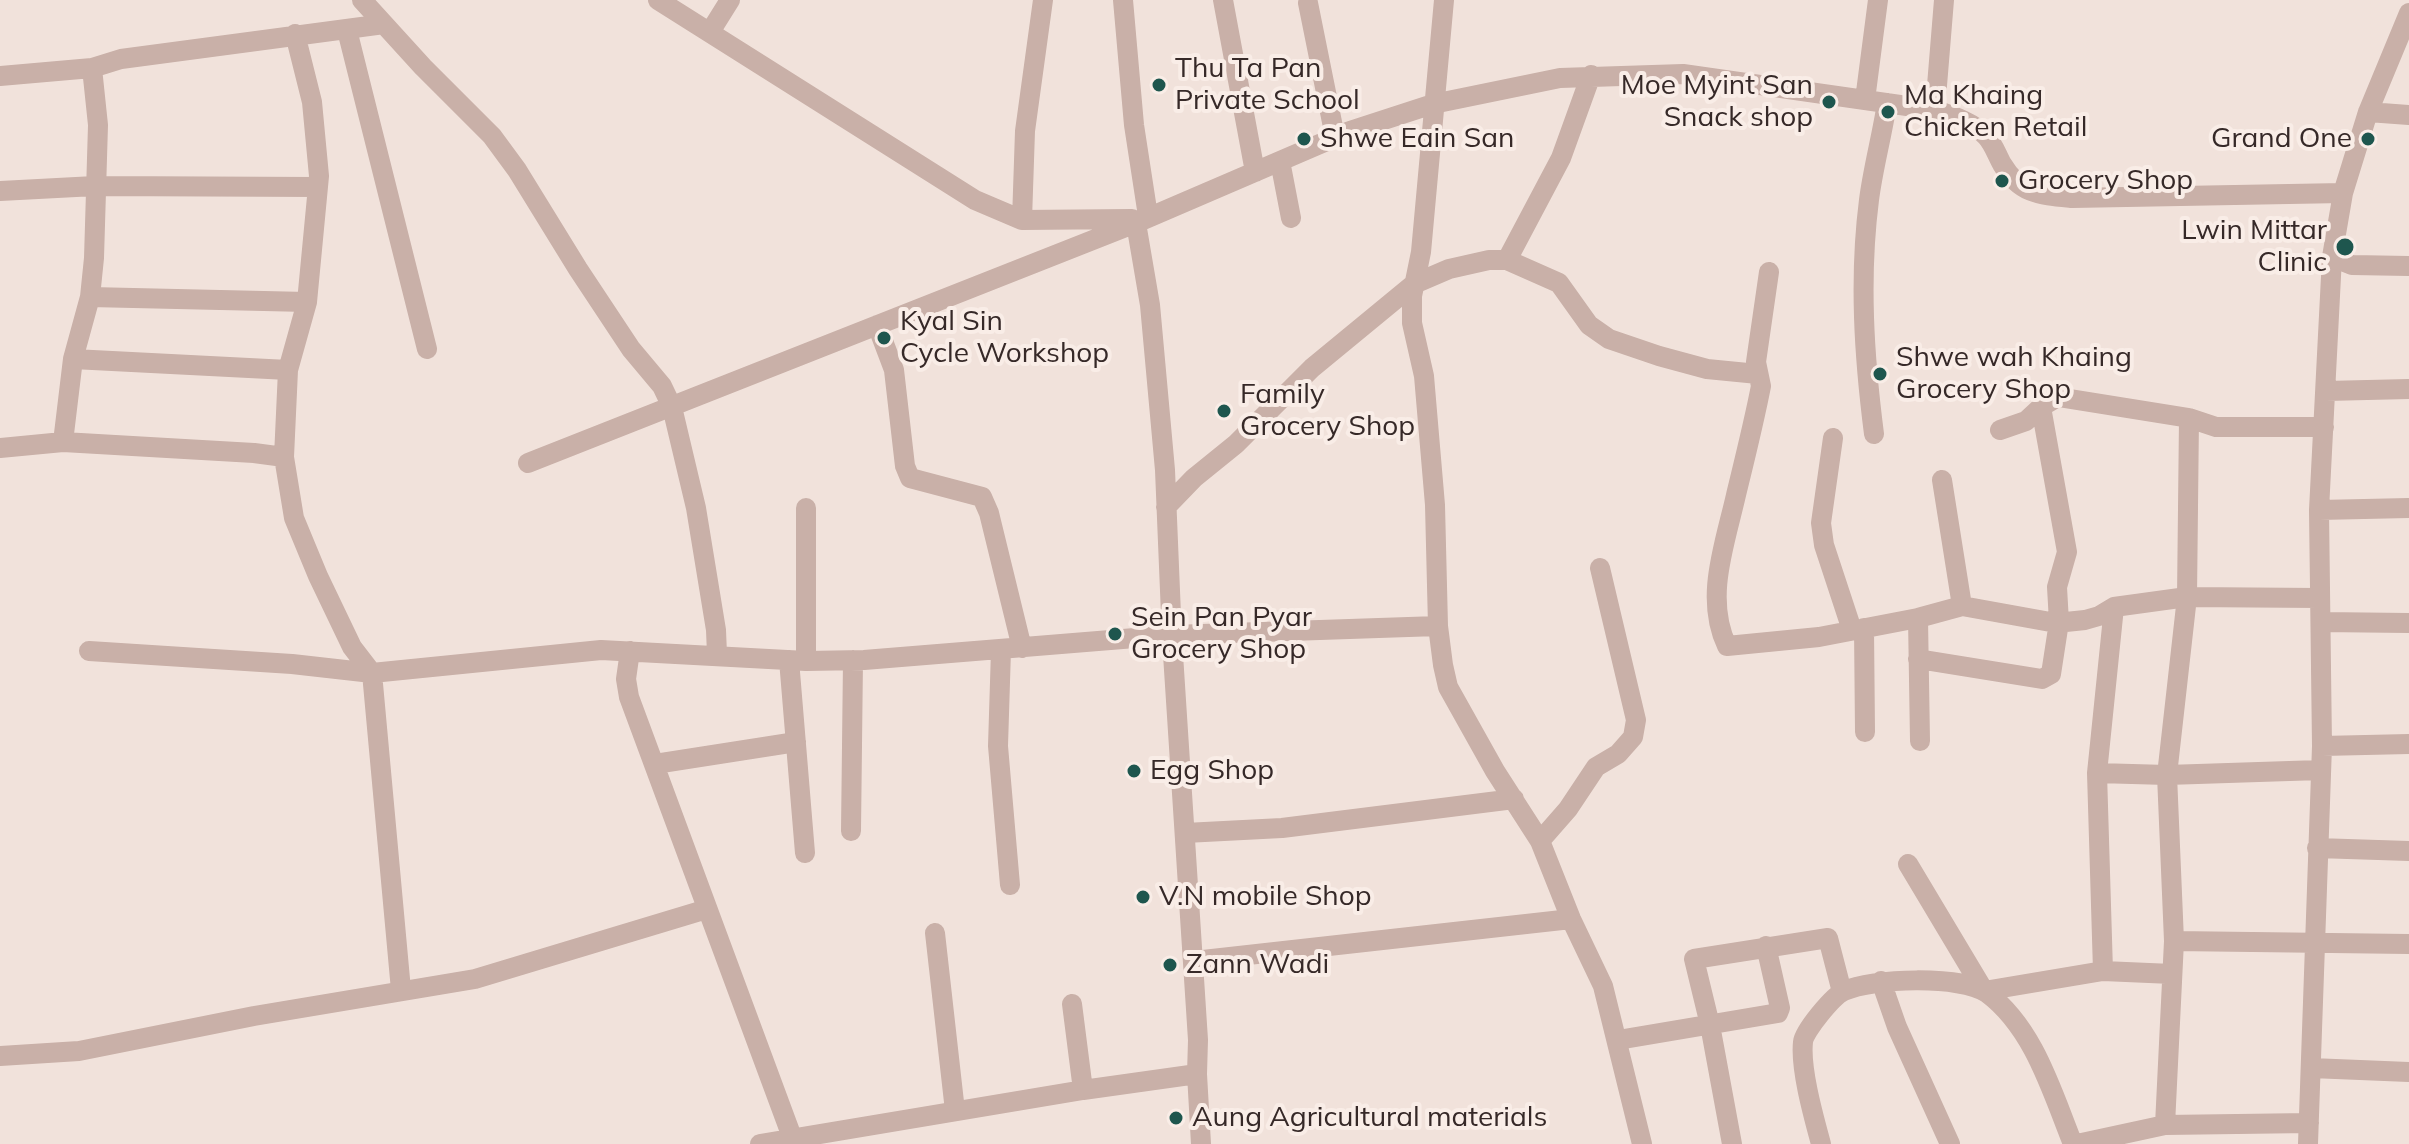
<!DOCTYPE html>
<html>
<head>
<meta charset="utf-8">
<style>
  body { margin:0 }
  canvas { display:block; background:#f1e2db }
</style>
</head>
<body>
<canvas width="2409" height="1144"></canvas>
<script>
const ctx = document.querySelector('canvas').getContext('2d');
ctx.lineJoin = 'round';
function trace(path, color, width, dash) {
  ctx.strokeStyle = color;
  ctx.lineWidth = width;
  ctx.lineCap = dash ? 'butt' : 'round';
  ctx.setLineDash(dash || []);
  ctx.stroke(path);
}
function write(font, color, halo, rows, align = 'center') {
  ctx.font = font + ' Mulish,sans-serif';
  ctx.lineWidth = 8;
  ctx.setLineDash([]);
  ctx.textBaseline = 'middle';
  ctx.strokeStyle = halo;
  ctx.fillStyle = color;
  for (const [text, x, y, turn = 0] of rows) {
    ctx.save();
    ctx.translate(x, y);
    ctx.rotate((+turn || 0) * Math.PI / 180);
    ctx.textAlign = isNaN(turn) ? turn : align;
    if (halo) ctx.strokeText(text, 0, 0);
    ctx.fillText(text, 0, 0);
    ctx.restore();
  }
}
trace(new Path2D(`
  M362,0L423,67L492,136L517,170L578,269L631,349L662,386L672,407L696,508L716,630L717,654
  M658,0L975,200L1022,220L1132,219
  M1123,0L1134,125L1148,216
  M1223,0L1255,172
  M1444,0L1421,252L1412,296V323L1424,376L1435,505L1438,626L1443,665L1448,687L1495,771L1540,841L1571,919L1603,986L1642,1144
  M1308,3L1335,137
  M347,30L427,349
  M710,32L730,0
  M295,34L312,102L319,176L307,302L288,370L284,457L294,518L318,576L352,647L372,673L401,990
  M0,76L92,68L121,59L384,24
  M1865,100L1878,0
  M1935,110L1944,0
  M2368,112L2409,115
  M1280,161L1291,218
  M0,191L95,186L318,187
  M1022,220L1025,131L1043,0
  M1136,223L1150,305L1165,470L1172,639L1198,1040L1197,1074L1201,1144
  M2332,257L2352,265L2409,266
  M1507,260L1561,158L1591,75
  M1769,272L1756,362L1761,386C1754,422 1745,458 1736,495C1725,544 1704,598 1727,646L1819,637L1918,618L1962,606L2056,623L2085,620L2099,616L2114,607L2187,597L2189,418
  M90,297L307,302
  M877,325L894,370L905,466L910,478L982,497L989,513L1022,648
  M73,359L288,370
  M2326,391L2409,389
  M2000,430L2026,421L2041,407L2058,397L2189,418L2216,427H2324
  M1874,434C1864,356 1859,278 1869,200C1873,168 1882,136 1887,103
  M1833,438L1821,523L1824,545L1852,630
  M63,442L73,359L90,297L94,258L98,125L92,68
  M0,448L63,442L254,453L284,457
  M528,463L1136,223L1350,131L1433,104L1560,78L1683,74L1935,110C1953,116 1973,122 1986,136C1993,143 1997,155 2002,164C2020,194 2039,195 2072,198L2343,193
  M1942,480L1962,606
  M1166,507L1194,478L1236,444L1312,368L1414,284L1449,269L1489,260H1507L1559,283L1589,325L1609,339L1659,356L1707,369L1758,374
  M806,508V661
  M2319,510L2409,508
  M1918,618L1920,741
  M2321,622L2409,623
  M1864,628L1865,732
  M1001,650L998,746L1010,885
  M89,651L292,664L372,673L601,650L806,661L864,660L1172,635L1438,626
  M630,651L626,679L629,697L792,1137L797,1144
  M1918,659L2042,679L2051,674L2059,622L2057,587L2067,552L2041,407
  M789,660L805,853
  M2322,746L2409,744
  M655,764L796,742
  M2097,773L2167,775L2320,770
  M851,831L853,660
  M1185,833L1282,828L1514,799
  M1540,841L1568,809L1596,767L1618,754L1633,737L1636,720L1600,568
  M2317,848L2409,851
  M1908,864L1984,991L2103,971L2172,974
  M935,933L955,1111
  M2174,941L2409,944
  M1194,961L1571,919
  M2103,971L2097,773L2114,607
  M1881,981L1897,1027L1950,1144
  M1072,1004L1083,1090
  M1618,1040L1778,1013L1780,1008L1766,946
  M0,1056L79,1051L254,1016L475,979L707,909
  M2311,1068L2409,1072
  M2165,1125L2174,941L2167,775L2187,597L2319,598
  M760,1144L1083,1090L1197,1074
  M1732,1144L1710,1025L1694,959L1828,938L1842,992
  M1821,1144C1814,1118 1800,1069 1803,1042C1804,1031 1833,996 1844,991C1872,978 1961,975 1987,993C2034,1028 2052,1092 2073,1144
  M2077,1144L2165,1125L2309,1123
  M2308,1144L2322,746L2319,510L2332,257L2343,193L2368,112L2409,13`), '#c9b0a8', 20);
for (const [x, y, r, color] of [
  [1159,85,8,"#1e564e"],
  [1829,102,8,"#1e564e"],
  [1888,112,8,"#1e564e"],
  [1304,139,8,"#1e564e"],
  [2368,139,8,"#1e564e"],
  [2002,181,8,"#1e564e"],
  [2345,247,10,"#1e564e"],
  [884,338,8,"#1e564e"],
  [1880,374,8,"#1e564e"],
  [1224,411,8,"#1e564e"],
  [1115,634,8,"#1e564e"],
  [1134,771,8,"#1e564e"],
  [1143,897,8,"#1e564e"],
  [1170,965,8,"#1e564e"],
  [1176,1118,8,"#1e564e"]
]) {
  const dot = new Path2D();
  dot.arc(x, y, r, 0, 2 * Math.PI);
  ctx.fillStyle = color;
  ctx.fill(dot);
  trace(dot, '#f9ede7', 3);
}
write('28px', '#362928', '#f9ede7', [
  ["Thu Ta Pan",1175,69],
  ["Private School",1175,101],
  ["Moe Myint San",1813,86,"right"],
  ["Snack shop",1813,118,"right"],
  ["Ma Khaing",1904,96],
  ["Chicken Retail",1904,128],
  ["Shwe Eain San",1320,139],
  ["Grand One",2352,139,"right"],
  ["Grocery Shop",2018,181],
  ["Lwin Mittar",2327,231,"right"],
  ["Clinic",2327,263,"right"],
  ["Kyal Sin",900,322],
  ["Cycle Workshop",900,354],
  ["Shwe wah Khaing",1896,358],
  ["Grocery Shop",1896,390],
  ["Family",1240,395],
  ["Grocery Shop",1240,427],
  ["Sein Pan Pyar",1131,618],
  ["Grocery Shop",1131,650],
  ["Egg Shop",1150,771],
  ["V.N mobile Shop",1159,897],
  ["Zann Wadi",1186,965],
  ["Aung Agricultural materials",1192,1118]
], 'left');
</script>
</body>
</html>
